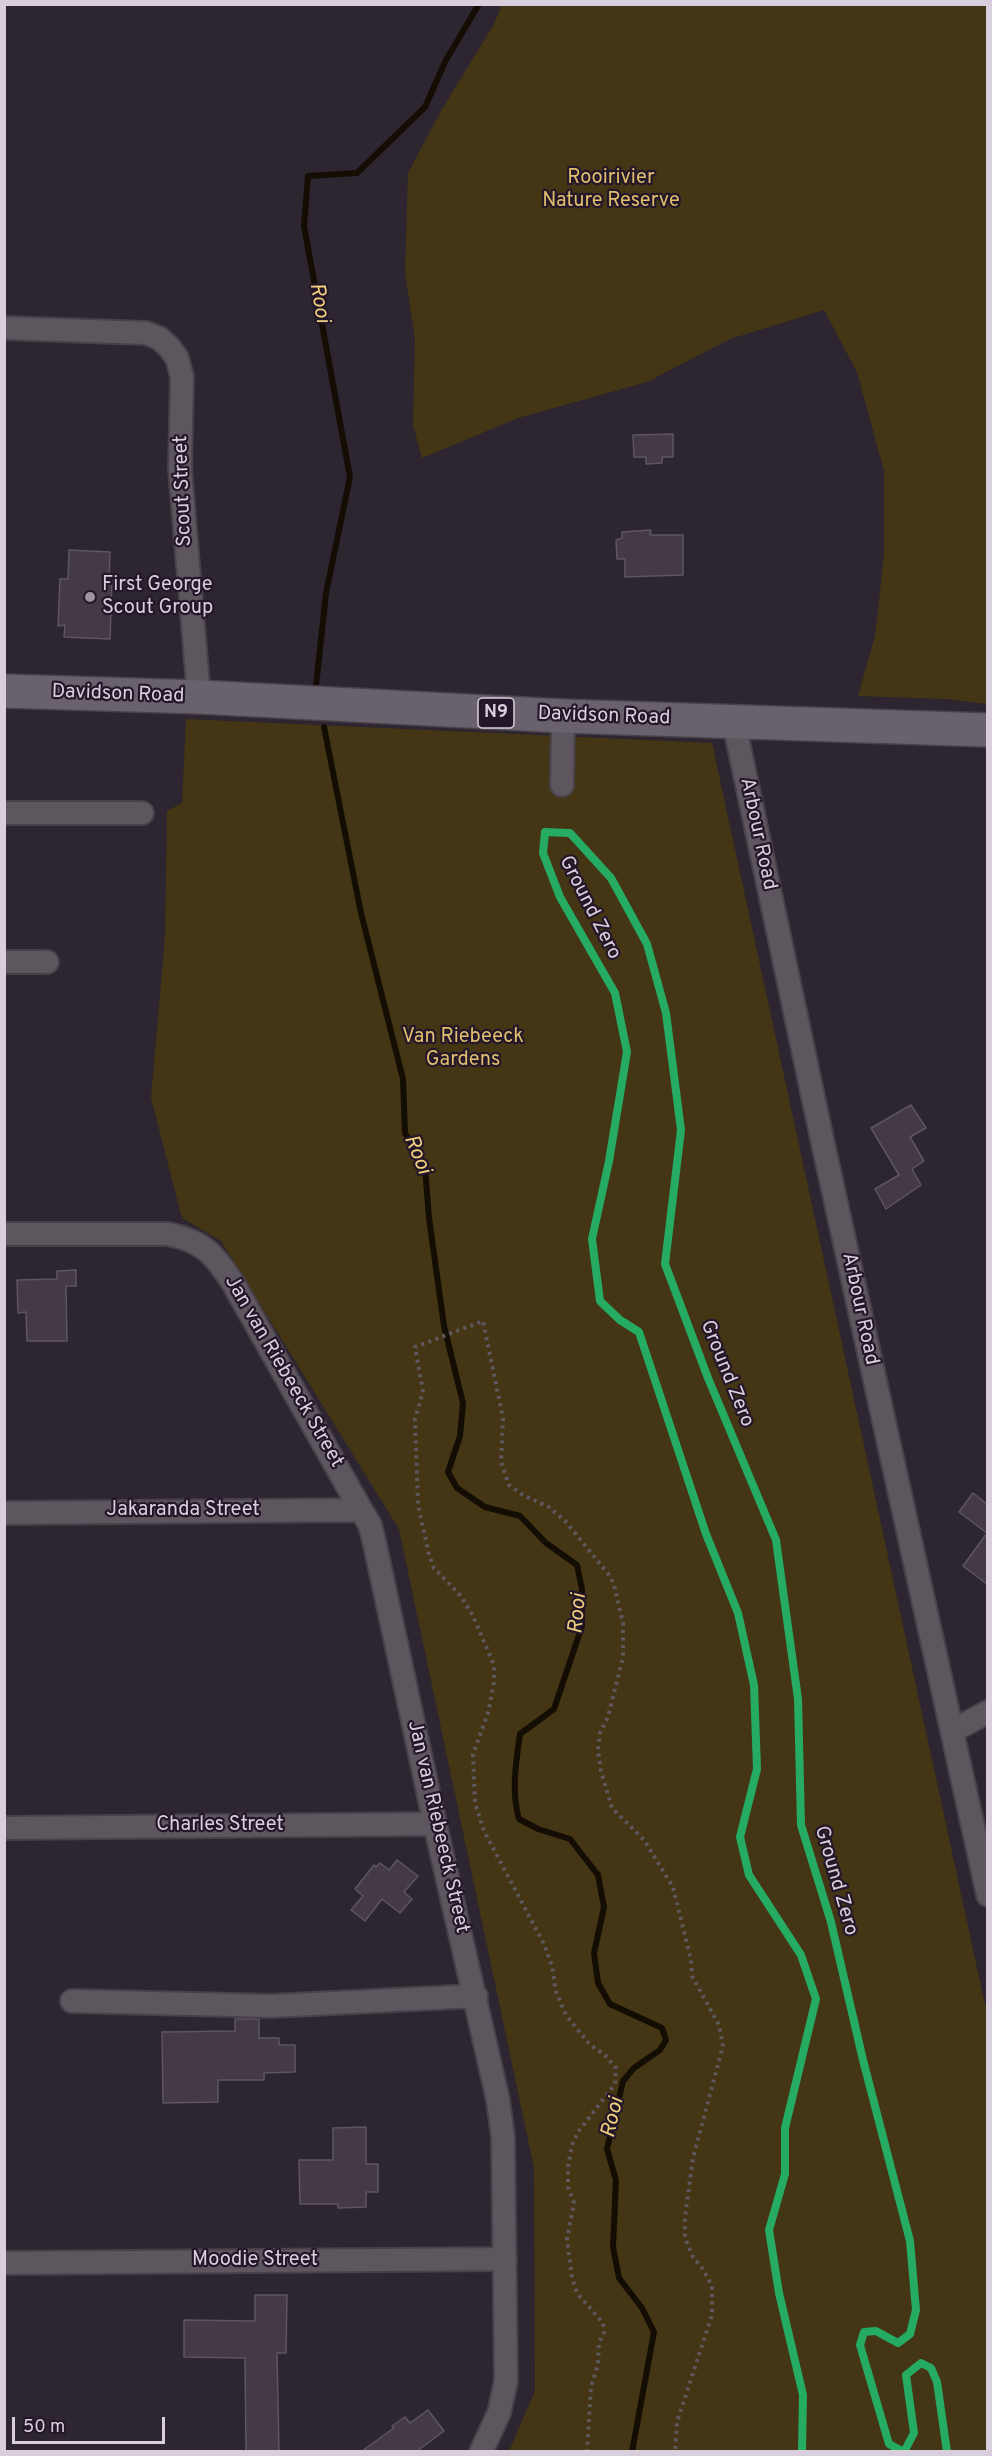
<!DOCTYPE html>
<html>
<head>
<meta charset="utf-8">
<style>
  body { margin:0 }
  #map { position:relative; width:992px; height:2456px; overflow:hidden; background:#2d252f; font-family:Overpass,sans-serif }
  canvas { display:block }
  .frame { position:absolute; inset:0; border:6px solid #d9cfdc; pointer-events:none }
  .scale { position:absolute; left:12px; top:2417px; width:153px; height:27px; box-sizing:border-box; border:3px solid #d9cfdc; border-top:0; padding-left:8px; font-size:18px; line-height:21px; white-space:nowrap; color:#d9cfdc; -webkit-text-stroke:4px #25172a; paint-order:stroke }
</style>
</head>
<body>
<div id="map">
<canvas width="992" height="2456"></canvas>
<div class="frame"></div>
<div class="scale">50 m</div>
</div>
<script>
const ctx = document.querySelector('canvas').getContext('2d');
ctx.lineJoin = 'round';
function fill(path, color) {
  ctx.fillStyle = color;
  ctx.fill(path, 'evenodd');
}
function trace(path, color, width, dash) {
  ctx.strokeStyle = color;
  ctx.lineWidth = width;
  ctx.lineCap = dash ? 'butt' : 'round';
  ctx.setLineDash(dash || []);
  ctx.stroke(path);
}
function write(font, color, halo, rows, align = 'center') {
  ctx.font = font + ' Overpass,sans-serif';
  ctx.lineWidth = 4.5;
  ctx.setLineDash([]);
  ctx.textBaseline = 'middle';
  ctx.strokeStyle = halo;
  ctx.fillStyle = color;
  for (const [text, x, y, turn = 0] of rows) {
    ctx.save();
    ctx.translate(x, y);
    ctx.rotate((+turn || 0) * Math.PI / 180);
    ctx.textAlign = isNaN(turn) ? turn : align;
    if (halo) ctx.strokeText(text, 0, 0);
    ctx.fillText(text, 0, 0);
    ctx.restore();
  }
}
fill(new Path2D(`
  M502,5H987V704L946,699L858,696L875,636L884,555V471L857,372L824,310L730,339L647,382L518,418L422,458L413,425L415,339L405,273L408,173L441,111L494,24Z
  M186,719L712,743L987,2014V2451H509L535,2391L534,2168L399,1529L221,1241L182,1218L151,1098L165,936L167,811L182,803Z`), '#443614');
trace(new Path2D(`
  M316,686L326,593L350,477L304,226L308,176L357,173L425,107L446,60L479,4
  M324,727L361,913L403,1079L405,1133L425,1168L429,1218L444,1326L463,1403L460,1436L448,1472L457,1488L485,1507L520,1516L546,1543L577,1565L582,1589V1626L554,1709L520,1734C516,1762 511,1791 519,1819L538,1829L570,1839L598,1875L604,1907L594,1953L598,1983L610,2004L662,2028L666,2040L660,2050L634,2068L623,2081L607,2149L616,2180L613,2247L619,2278L642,2308L654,2332L632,2452`), '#140d04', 6);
const building = new Path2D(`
  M673,434V457H662V463L646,464V457H634L633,435Z
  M651,530L650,535H683V575L625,577V559H617L616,540L622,538V532Z
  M69,550L110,552L109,581H112L110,639L64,637L65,625L58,626L60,579H68Z
  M911,1105L926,1128L910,1137L924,1161L912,1169L921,1185L886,1209L875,1189L899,1175L871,1128Z
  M76,1270V1286H66L67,1341H27L26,1312L18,1313L17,1280L57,1279V1271Z
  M973,1493L987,1504V1584L963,1566L987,1533L959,1512Z
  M397,1860L418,1876L404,1892L412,1899L400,1913L382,1899L365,1921L351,1910L363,1896L355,1889L374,1865L376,1867L380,1863L389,1870Z
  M235,2019H259V2038H279V2045H295V2072L264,2073V2080H218V2102L163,2103L162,2032L235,2031Z
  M366,2127V2164H378V2192H366V2207L338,2208V2204H300L299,2160H333V2128Z
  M255,2295H287L286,2353H277L279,2451H246L245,2358L184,2357V2320L255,2321Z
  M428,2410L444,2431L417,2451H362L394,2428L392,2426L405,2417L410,2423Z`);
fill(building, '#433a46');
trace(building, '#5d5660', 1.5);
const minor = new Path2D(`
  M4,328L146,333L159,338L169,347L177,358L182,377L180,469L199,697
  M734,723L822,1139L988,1895
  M562,785L563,716
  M4,813H142
  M4,962H47
  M4,1234H168C203,1241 214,1254 233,1283L361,1510L370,1525L375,1545L435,1824L498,2100L503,2137L506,2381L499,2413L481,2452
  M4,1513L361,1510
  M952,1731L988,1712
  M4,1828L435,1824
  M72,2001L272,2006L476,1996
  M4,2263L505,2259`);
const highway = new Path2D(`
  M4,691L199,697L563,716L988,730`);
trace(minor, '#48414a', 26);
trace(highway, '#48414a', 36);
trace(new Path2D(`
  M587,2452L591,2387L598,2364L599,2343L604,2332L603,2323L577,2293L572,2278L567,2239L574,2203L568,2187V2167L572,2145L578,2132L615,2084L616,2068L604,2054L590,2045L566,2015L556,1992L552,1966L544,1944L484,1831L475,1803L473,1754L488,1713L494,1682V1665L472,1614L461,1596L434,1568L429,1555L418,1505L415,1419L423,1392L415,1347L483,1321L503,1418L501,1462L509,1485L523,1495L549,1507L566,1522L609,1575L614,1585L623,1623V1657L608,1717L600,1733L598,1750L601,1771L612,1808L644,1840L673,1887L691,1960L692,1976L719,2025L723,2046L693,2158L685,2217V2238L693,2257L702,2268L712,2286V2315L677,2422L675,2452`), '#5d585f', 4, [3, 4.5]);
trace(minor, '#5d565f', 22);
trace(highway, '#69616c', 33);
trace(new Path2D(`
  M802,2452L803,2395L779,2293L769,2230L785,2174V2128L816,1999L801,1955L749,1875L740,1837L757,1769L754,1685L738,1613L706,1534L639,1332L620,1320L600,1301L592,1239L609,1161L627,1052L615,993L560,897L543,853L545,832L570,833L611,878L647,944L666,1013L681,1130L665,1264L708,1378L776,1540L798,1699L801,1825L831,1922L863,2060L910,2241L916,2310L910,2334L898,2343L876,2331L864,2332L860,2345L889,2444L904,2452
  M904,2452L914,2433L906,2375L921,2363L931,2368L937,2382L947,2452`), '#26ab63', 8);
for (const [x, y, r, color] of [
  [90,597,6,"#9d949f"]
]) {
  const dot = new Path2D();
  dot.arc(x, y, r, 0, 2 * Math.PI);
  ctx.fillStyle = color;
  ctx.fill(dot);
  trace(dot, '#25172a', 2);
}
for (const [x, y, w] of [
  [496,713,36]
]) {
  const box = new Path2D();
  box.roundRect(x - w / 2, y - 15, w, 30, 4.5);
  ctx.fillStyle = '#25172a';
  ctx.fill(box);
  trace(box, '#d9cfdc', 1.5);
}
write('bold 18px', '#d9cfdc', null, [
  ["N9",496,713]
]);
write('20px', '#dfbf6d', '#25172a', [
  ["Rooirivier",611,179],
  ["Nature Reserve",611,202],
  ["Van Riebeeck",463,1038],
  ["Gardens",463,1061]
]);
write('20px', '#d9cfdc', '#25172a', [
  ["Scout Street",184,491,-92],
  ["Davidson Road",118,695,2],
  ["Davidson Road",604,717,2],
  ["Arbour Road",757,834,78],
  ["Ground Zero",589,908,63],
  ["Arbour Road",859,1309,78],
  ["Jan van Riebeeck Street",283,1372,60],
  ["Ground Zero",726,1374,68],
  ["Jakaranda Street",183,1511],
  ["Charles Street",220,1826],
  ["Jan van Riebeeck Street",437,1827,77],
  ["Ground Zero",835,1881,74],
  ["Moodie Street",255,2261]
]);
write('20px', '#d9cfdc', '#25172a', [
  ["First George",102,586],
  ["Scout Group",102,609]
], 'left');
write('italic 21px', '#f1d07e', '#25172a', [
  ["Rooi",318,303,80],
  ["Rooi",416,1155,68],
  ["Rooi",579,1614,-85],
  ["Rooi",614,2118,-77]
]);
</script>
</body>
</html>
